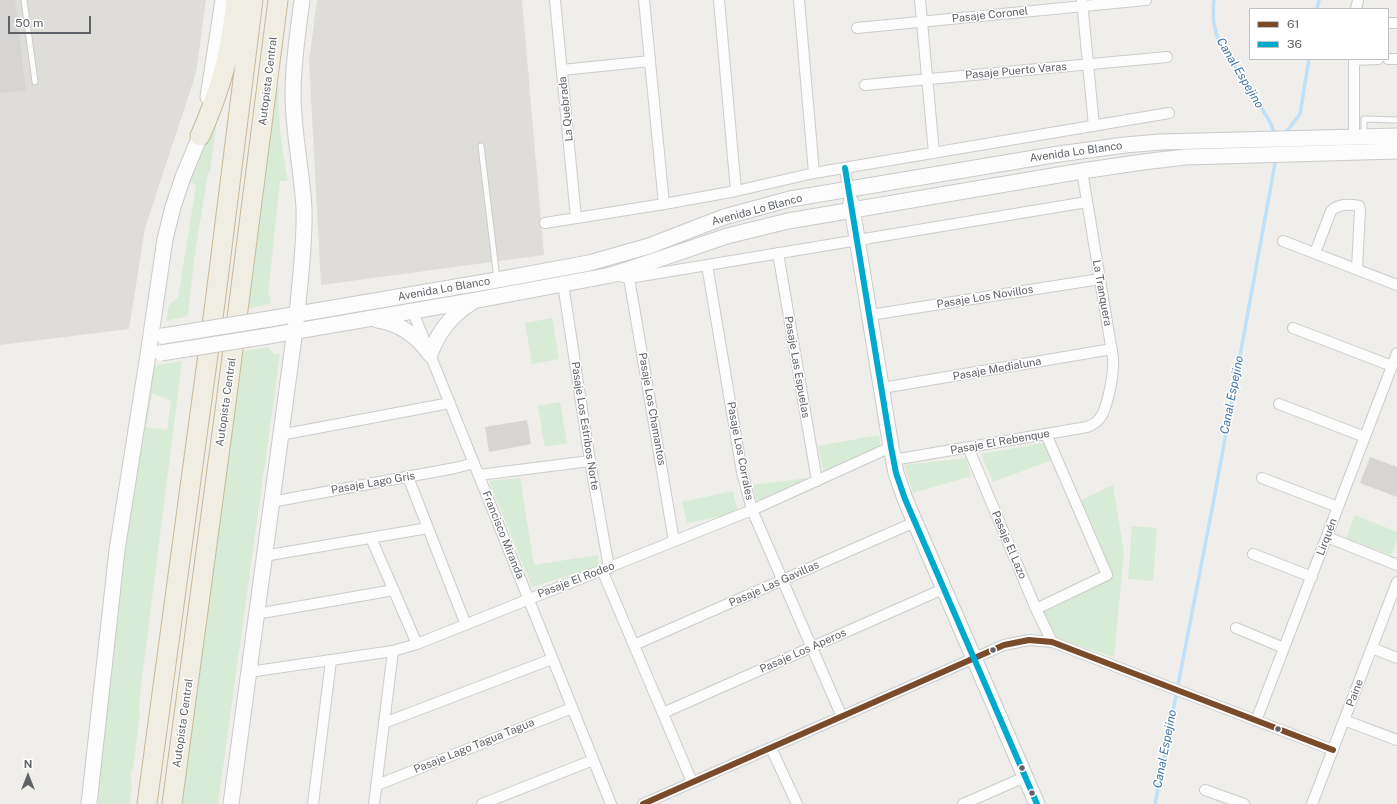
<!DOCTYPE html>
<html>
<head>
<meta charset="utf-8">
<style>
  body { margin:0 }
  #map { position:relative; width:1397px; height:804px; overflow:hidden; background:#efeeea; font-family:"Public Sans",sans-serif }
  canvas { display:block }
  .legend { position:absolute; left:1249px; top:8px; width:140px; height:52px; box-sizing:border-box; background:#fff; border:1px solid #bfc1c3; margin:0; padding:5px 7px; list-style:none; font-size:12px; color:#5f6368 }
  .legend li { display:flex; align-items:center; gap:8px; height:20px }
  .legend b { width:20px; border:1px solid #bfc1c3 }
  .north { position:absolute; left:8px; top:756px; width:40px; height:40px; -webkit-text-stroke:3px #fff; paint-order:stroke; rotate:0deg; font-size:11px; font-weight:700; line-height:16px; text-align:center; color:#5f6368 }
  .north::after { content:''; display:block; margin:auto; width:14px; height:18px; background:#5f6368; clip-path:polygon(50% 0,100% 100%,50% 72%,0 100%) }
  .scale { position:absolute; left:8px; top:16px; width:83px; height:18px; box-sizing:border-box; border:2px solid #5f6368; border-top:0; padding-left:5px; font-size:12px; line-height:14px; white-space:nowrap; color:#5f6368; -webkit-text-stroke:3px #fff; paint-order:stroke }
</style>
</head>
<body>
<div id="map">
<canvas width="1397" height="804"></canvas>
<ul class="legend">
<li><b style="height:5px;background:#7a4b2a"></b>61</li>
<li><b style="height:5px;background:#00a9ce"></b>36</li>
</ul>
<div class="north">N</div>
<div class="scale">50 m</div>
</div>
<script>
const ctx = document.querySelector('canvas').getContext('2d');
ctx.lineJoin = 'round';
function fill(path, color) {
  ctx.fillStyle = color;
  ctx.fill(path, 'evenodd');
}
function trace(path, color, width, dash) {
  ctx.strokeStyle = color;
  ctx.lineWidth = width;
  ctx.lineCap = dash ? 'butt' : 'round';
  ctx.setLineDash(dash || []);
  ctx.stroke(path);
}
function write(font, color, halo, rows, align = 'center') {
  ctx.font = font + ' "Public Sans",sans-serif';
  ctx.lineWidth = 3;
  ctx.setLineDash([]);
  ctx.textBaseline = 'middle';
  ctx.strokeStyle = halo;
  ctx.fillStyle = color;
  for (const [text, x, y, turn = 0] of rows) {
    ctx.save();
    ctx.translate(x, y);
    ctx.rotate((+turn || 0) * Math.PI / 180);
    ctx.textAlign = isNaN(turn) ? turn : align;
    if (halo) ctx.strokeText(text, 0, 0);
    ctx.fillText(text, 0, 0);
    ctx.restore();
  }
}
fill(new Path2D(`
  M0,0H206L196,73L145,228L129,329L0,345Z
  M317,0H522L544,255L321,285L309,61Z`), '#dfddda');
fill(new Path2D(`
  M272,85L279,86C277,118 282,150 288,181H280L268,295L271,299L270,304L245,309Z
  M217,120L210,172L208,173L194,260L188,316L166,321L169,305L178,298L196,186L190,181L194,159Z
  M552,318L559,359L532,364L525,323Z
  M268,347L274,354H280L218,804H182L237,352Z
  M182,361L139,702V708L140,712L133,770L130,773L132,785L130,804H97L105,716L131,499L152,366ZM152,393L171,401L167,430L146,427Z
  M560,402L567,443L545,447L538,406Z
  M879,435L881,450L824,474L818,446Z
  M1044,443L1052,460L993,482L981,454Z
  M966,458L971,476L913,493L904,465Z
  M520,478L534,565L598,555L599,566L532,587L489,481Z
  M808,478L757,501L752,485Z
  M1113,485L1124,553L1114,657L1056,638L1042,613L1105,582L1110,569L1081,500Z
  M733,491L738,513L687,523L682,502Z
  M1355,515L1397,532V540L1391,555L1346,538Z
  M1132,526L1157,528L1153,581L1128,579Z`), '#d8ebd6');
trace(new Path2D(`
  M1214,0C1212,15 1213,27 1219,41L1269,120L1275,134
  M1317,9L1319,0
  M1284,135L1300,114L1309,59
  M1155,804L1214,499L1276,158`), '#bfe0f9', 3.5);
fill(new Path2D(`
  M0,0H15L26,90L0,93Z
  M527,420L531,444L489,452L485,427Z
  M1370,457L1397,467V497L1360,483Z`), '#d6d5d3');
const lane = new Path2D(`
  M24,0L35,82
  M1364,136V119L1397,120
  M481,146L497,279`);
const street = new Path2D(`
  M555,0L576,218
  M644,0L664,204
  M719,0L736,191
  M799,0L814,173
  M920,0L934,153
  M1082,1L1094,126
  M1356,9L1358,0
  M1388,23H1397
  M857,28L1146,0
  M1354,59V138
  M1388,59H1397
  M1354,60L1378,59
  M562,70L650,61
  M865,85L1167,57
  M845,168L848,189
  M545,223L664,204L736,191L814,173L1169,113
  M1283,241L1397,285
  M778,253L817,481
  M1315,253L1331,211C1338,204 1349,204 1359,206L1360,210L1357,269
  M707,265L742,472L752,510L842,717
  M615,275L629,278L1087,202
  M629,278L674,541
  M563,284L590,461L609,568
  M413,312L611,804
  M870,315L1100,279
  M1293,328L1392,366
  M882,388L1112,349
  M1279,404L1365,437
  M280,435L450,403
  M968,447L1036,609L1052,642
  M893,460L1087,427C1093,425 1100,420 1103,413C1109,399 1114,373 1113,358L1082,171
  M479,475L590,461
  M408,477L466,625
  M1262,478L1338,507
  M271,502L455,468L474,463
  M1327,537L1397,565
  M371,538L417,644
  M1253,554L1312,577
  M264,556L428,528
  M602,570L692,782
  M1036,609L1107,575L1046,434
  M256,614L394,590
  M1236,628L1284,648
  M634,645L915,522
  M1372,648L1397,658
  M249,672L393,651L417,644L752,510L891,447
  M663,713L943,589
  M1344,720L1397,740
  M1256,721L1397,353
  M384,723L552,659
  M771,748L797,804
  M377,785L572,708
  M1205,790L1244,804
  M313,804L331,661
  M374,804L393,651
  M482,804L593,760
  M643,804L1004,645L1029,640L1052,642L1333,750
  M963,804L1025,777
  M1312,804L1397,582`);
const secondary = new Path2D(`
  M208,97L223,0
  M851,202L891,447L896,473L905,499L1037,804
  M269,319L497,280L589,263L649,246L724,217L790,199L1059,154L1125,145L1160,142L1397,136
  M377,320C400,323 417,336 430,354
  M268,336L477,300L611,275L639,266L727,236L788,221L1082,171L1143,162L1185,157L1397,151
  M430,354C438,333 451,315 471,303
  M89,804L117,550L148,355L165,239L173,207L183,177L200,136L202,127
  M231,804L297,315C300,279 305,244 304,209C302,170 293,132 293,94C293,62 298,31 302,0`);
const highway = new Path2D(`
  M200,136C211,111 221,85 227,58C231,39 234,19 236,0
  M147,804L215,303L253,0
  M172,804L226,403L278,0`);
trace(lane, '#cbcccc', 7);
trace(street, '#cbcccc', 12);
trace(secondary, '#cacacb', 17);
trace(highway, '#c8b996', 21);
trace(lane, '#fdfcfc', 5);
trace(street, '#fdfcfc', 10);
trace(secondary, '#fdfcfc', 15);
trace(highway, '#f0ede3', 19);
const secondaryBridge = new Path2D(`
  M163,336L269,319
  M161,353L268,336`);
trace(secondaryBridge, '#cacacb', 17, []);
trace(secondaryBridge, '#fdfcfc', 15);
trace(new Path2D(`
  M643,804L1004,645L1029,640L1052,642L1333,750`), '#7a4b2a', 6);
trace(new Path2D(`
  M845,168L891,447L896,473L905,499L1037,804`), '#00a9ce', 6);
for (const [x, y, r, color] of [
  [993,650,3.5,"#5f6368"],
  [1278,729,3.5,"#5f6368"],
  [1022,768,3.5,"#5f6368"],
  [1032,793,3.5,"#5f6368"]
]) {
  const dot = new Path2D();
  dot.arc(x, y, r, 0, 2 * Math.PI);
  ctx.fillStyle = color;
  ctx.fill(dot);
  trace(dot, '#fff', 1.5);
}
write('11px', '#5f6368', '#fff', [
  ["Pasaje Coronel",990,15,-6],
  ["Pasaje Puerto Varas",1016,71,-5],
  ["Autopista Central",268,81,-83],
  ["La Quebrada",566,109,-96],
  ["Avenida Lo Blanco",1076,152,-8],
  ["Avenida Lo Blanco",757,210,-15],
  ["Avenida Lo Blanco",444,289,-10],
  ["La Tranquera",1102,293,80],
  ["Pasaje Los Novillos",985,297,-9],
  ["Pasaje Las Espuelas",797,367,80],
  ["Pasaje Medialuna",997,369,-10],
  ["Autopista Central",226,402,-82],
  ["Pasaje Los Chamantos",652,409,80],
  ["Pasaje Los Estribos Norte",585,426,81],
  ["Pasaje El Rebenque",1000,442,-10],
  ["Pasaje Los Corrales",740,451,79],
  ["Pasaje Lago Gris",373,483,-10],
  ["Francisco Miranda",503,535,68],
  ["Lirquén",1327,537,-69],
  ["Pasaje El Lazo",1009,545,67],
  ["Pasaje El Rodeo",576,580,-21],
  ["Pasaje Las Gavillas",774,584,-24],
  ["Pasaje Los Aperos",803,651,-24],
  ["Paine",1355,693,-69],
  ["Autopista Central",183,723,-82],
  ["Pasaje Lago Tagua Tagua",474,746,-22]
]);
write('italic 12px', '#4174aa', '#fff', [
  ["Canal Espejino",1240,73,59],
  ["Canal Espejino",1232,395,-79],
  ["Canal Espejino",1165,749,-79]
]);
</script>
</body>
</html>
